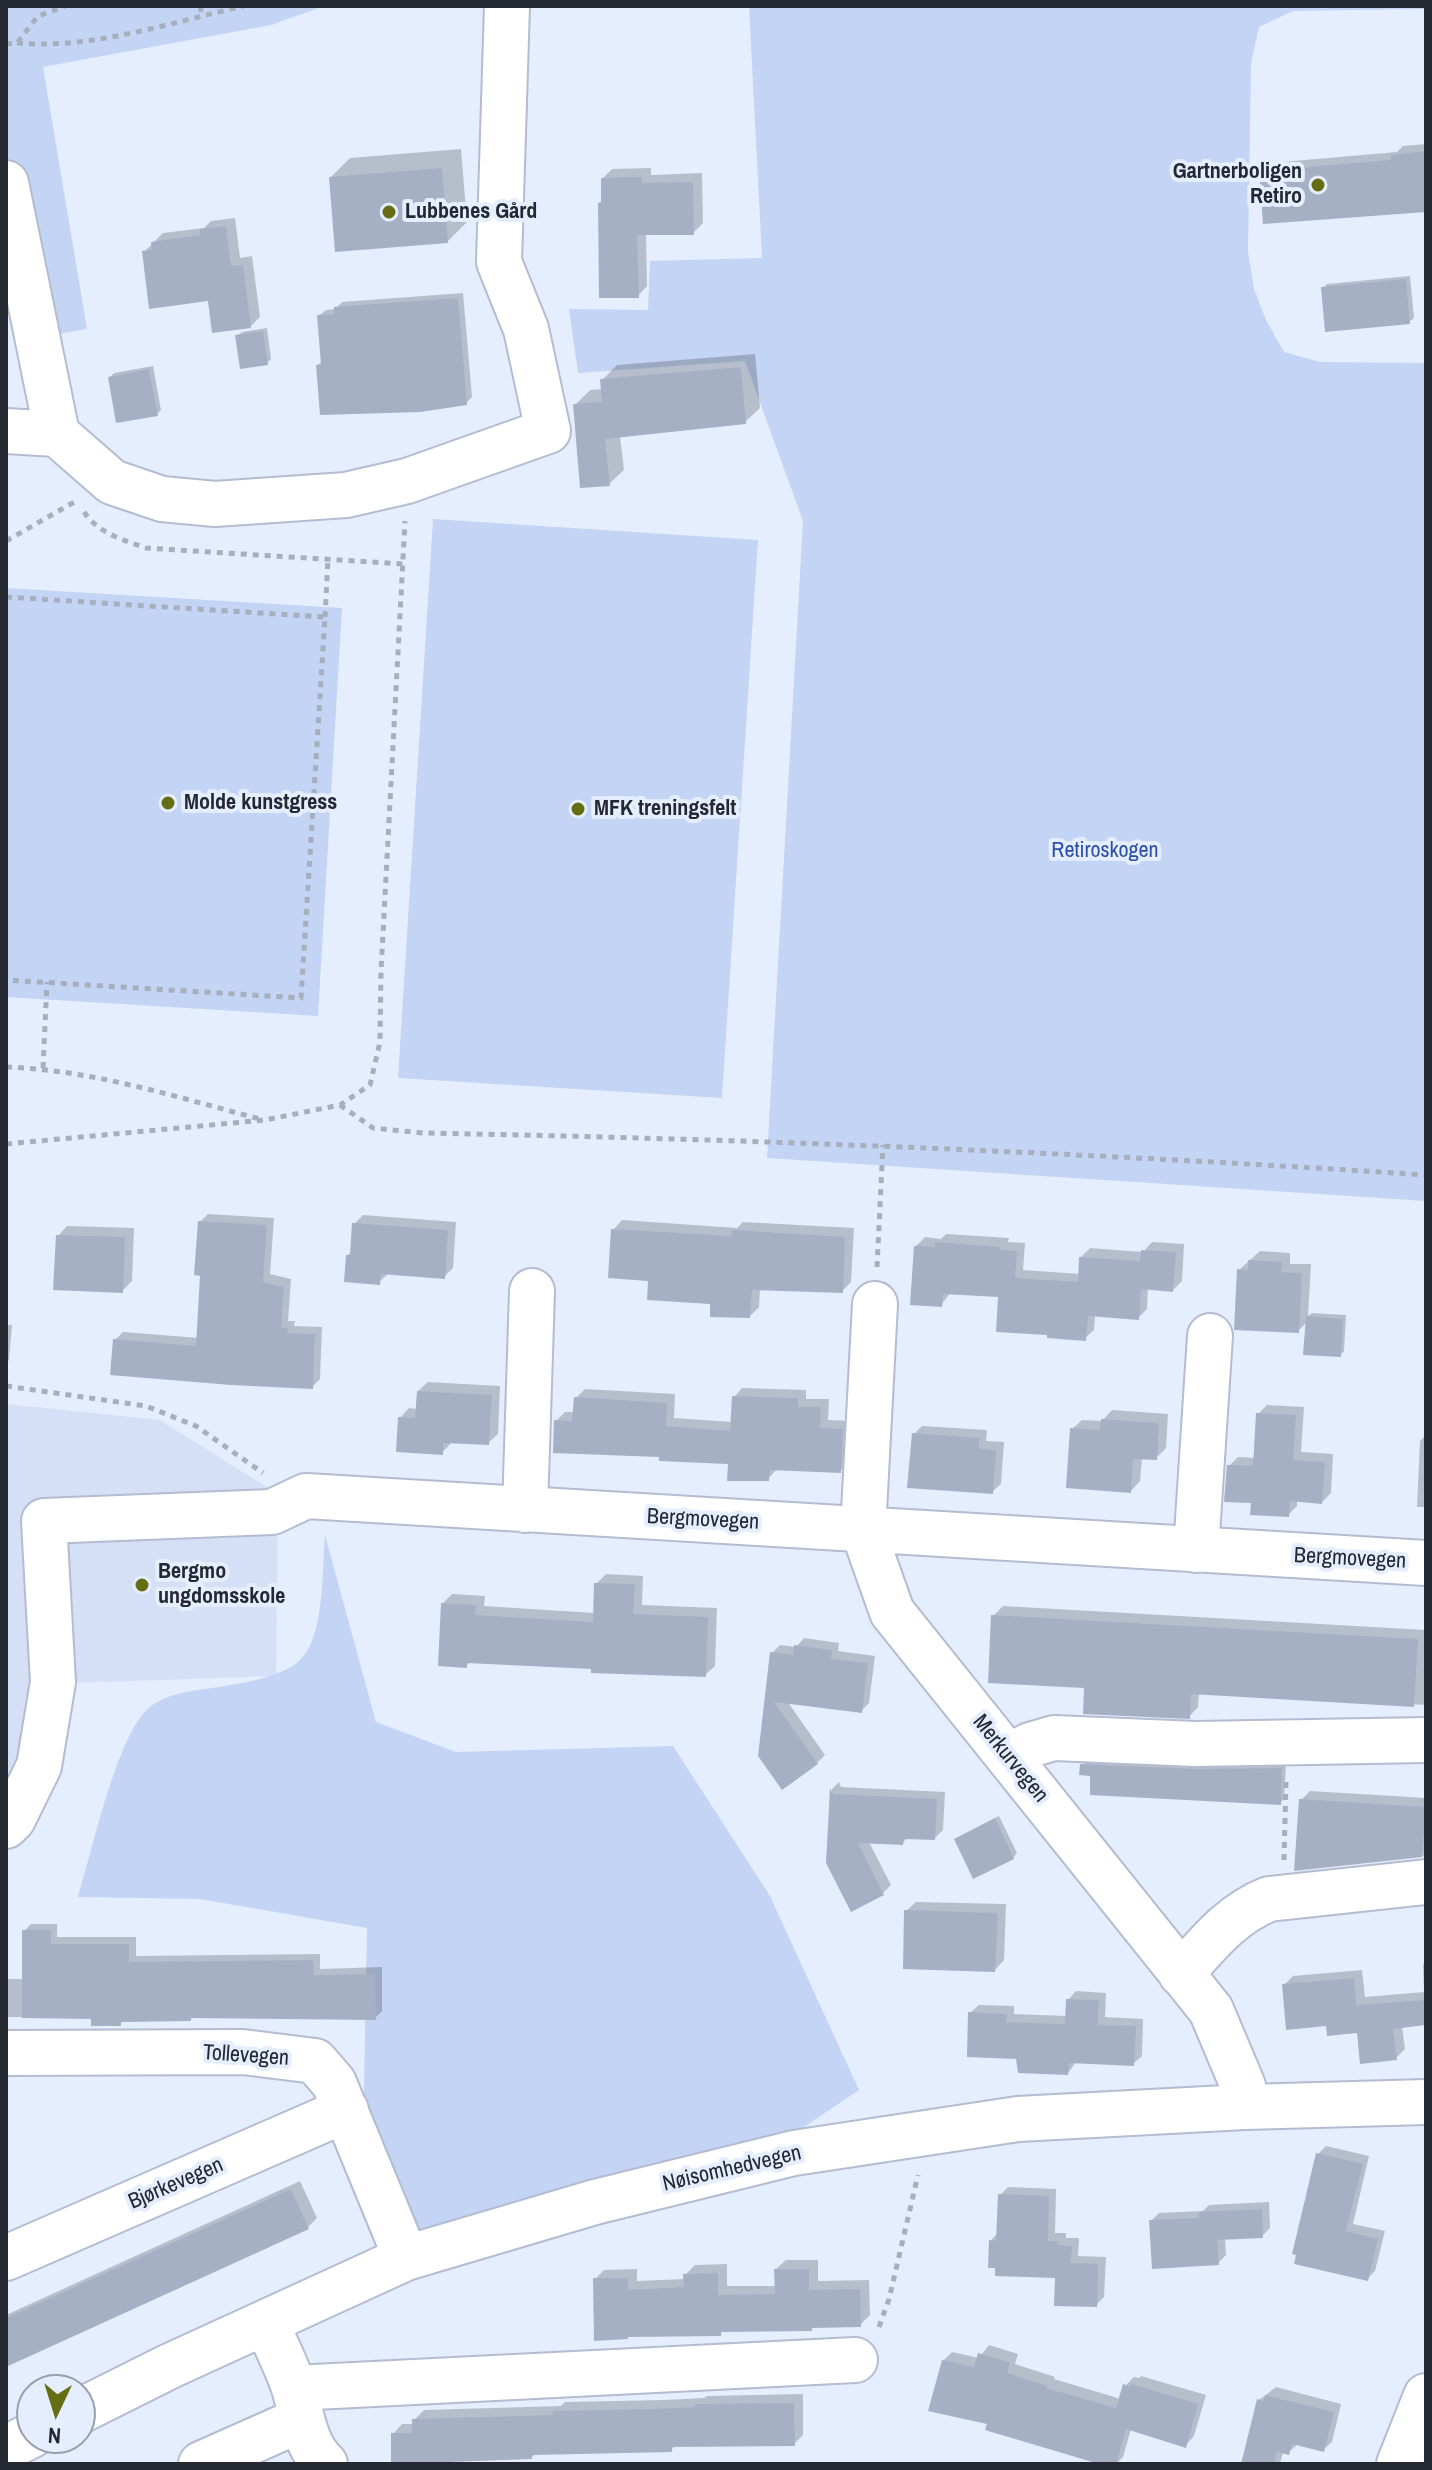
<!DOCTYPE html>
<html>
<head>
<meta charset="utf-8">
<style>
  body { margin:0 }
  #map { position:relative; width:1432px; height:2470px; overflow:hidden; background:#e5eefe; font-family:"Archivo Narrow",sans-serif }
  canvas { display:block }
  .frame { position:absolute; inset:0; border:8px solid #242830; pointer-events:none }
  .north { position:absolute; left:16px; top:2374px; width:80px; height:80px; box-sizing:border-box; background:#e5eefe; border:2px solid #989fac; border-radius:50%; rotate:184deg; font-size:22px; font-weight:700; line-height:32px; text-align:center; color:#242830 }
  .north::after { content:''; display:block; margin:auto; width:28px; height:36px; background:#666e14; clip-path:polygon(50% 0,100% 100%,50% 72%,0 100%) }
</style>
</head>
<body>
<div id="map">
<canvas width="1432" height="2470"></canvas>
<div class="frame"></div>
<div class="north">N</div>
</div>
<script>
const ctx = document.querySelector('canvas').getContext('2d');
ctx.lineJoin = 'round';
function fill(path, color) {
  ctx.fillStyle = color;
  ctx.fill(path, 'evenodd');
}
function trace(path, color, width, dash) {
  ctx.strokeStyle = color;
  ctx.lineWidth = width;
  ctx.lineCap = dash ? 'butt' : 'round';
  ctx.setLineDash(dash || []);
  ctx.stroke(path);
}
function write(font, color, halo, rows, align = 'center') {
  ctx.font = font + ' "Archivo Narrow",sans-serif';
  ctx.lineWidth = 8;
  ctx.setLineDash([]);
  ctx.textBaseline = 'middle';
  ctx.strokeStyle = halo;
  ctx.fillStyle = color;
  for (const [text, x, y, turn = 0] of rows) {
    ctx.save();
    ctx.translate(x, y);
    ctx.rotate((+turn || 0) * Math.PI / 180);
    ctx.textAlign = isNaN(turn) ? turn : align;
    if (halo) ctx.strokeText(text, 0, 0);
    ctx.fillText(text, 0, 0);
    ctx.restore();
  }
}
fill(new Path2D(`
  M6,1404L160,1420L278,1494L276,1676L74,1683L6,1840Z`), '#d5e0f6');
fill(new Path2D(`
  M6,6H324L271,25L43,67L87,329L28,339L6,270Z
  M749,6H1426V9H1418L1293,11L1259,27L1251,63L1248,252L1254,289L1266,320L1284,352L1320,362L1426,363V1201L767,1158L803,521L745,361L578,373L569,309L648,310L650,261L762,258Z
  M433,519L758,540L722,1098L398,1078Z
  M6,588L342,608L318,1016L6,997Z
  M325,1535L376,1722L456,1752L673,1746L770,1896L859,2090L792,2135L385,2270L363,2139L367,1928L200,1899L78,1897C92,1851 114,1749 143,1714C156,1698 178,1693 197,1690C225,1686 281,1680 301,1659C325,1634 322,1569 325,1535Z`), '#c4d4f4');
fill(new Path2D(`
  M1426,144V209L1261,172L1270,163L1397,152L1403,146Z
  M461,149L467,222L448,241L331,177L350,158Z
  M651,168V175L702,173L703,223L693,233H646L647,286L638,296L600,203L603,200V178L612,169Z
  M235,218L240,258L252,256L260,317L251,326L144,252L163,233L204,228L211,221Z
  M1410,276L1414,318L1409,322L1323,288L1327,284Z
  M463,293L472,397L466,403L318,365L323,361L319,316L326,310L335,309L342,302Z
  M267,328L271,359L267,363L237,336L242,332Z
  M755,354L760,408L745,422L620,436L624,470L609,484L575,405L590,390L603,389L602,380L617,365Z
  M153,366L161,410L157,414L110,377L114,373Z
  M208,1214L274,1218L270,1274L291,1279L288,1321H295L294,1326L322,1327L320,1379L312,1387L115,1340L123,1332L199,1338L202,1274L200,1222Z
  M363,1215L456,1222L453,1268L444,1277L389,1273L379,1282L347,1256L352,1251L354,1224Z
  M622,1220L737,1228L743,1222L854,1228L851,1282L842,1291L760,1288L759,1307L750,1316L650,1279L613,1230Z
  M67,1226L134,1228L132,1281L122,1291L58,1236Z
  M946,1234L1009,1238L1008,1242L1025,1243L1023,1270L1080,1274L1081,1257L1090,1248L1143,1252L1152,1242L1184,1244L1182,1281L1173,1290L1148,1288L1147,1309L1138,1318L1095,1315L1094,1330L1085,1338L1000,1296L951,1292L941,1305L916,1246L925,1237L941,1239Z
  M1260,1251L1290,1253V1264H1311L1308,1316L1312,1313L1346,1315L1344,1351L1340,1355L1307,1322L1298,1331L1239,1270Z
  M6,1325H12L9,1360L6,1362Z
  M428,1382L500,1386L498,1434L488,1443H451L442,1453L400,1418L409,1408L417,1409L418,1391Z
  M742,1388L806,1390V1399H829L828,1420L851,1421L849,1462L840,1471L777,1469L768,1479L730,1462L661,1455L556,1421L565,1412H575L576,1398L585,1389L675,1394L674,1418L732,1422L734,1397Z
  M1267,1405L1304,1407L1301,1452L1333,1454L1331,1493L1322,1502L1297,1500V1506L1288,1515L1253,1502L1229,1466L1238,1457L1255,1458L1258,1414Z
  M1112,1410L1168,1414L1166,1448L1156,1458L1142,1457L1140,1481L1131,1491L1072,1429L1082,1420L1102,1421Z
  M922,1426L987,1430L986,1441L1004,1442L1001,1484L992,1492L914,1434Z
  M1426,1435V1507H1417L1420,1441Z
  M606,1574L643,1576L642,1605L717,1608L715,1666L705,1675L471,1661L466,1666L442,1604L452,1594L485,1596L484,1606L595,1613L596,1584Z
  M1003,1606L1426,1630V1705L1199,1693L1198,1707L1189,1717L1086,1686L993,1616Z
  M804,1638L839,1643L838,1651L875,1656L869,1703L861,1711L787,1701L825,1755L817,1763L760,1756L772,1653L780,1645L796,1647Z
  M1086,1761L1286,1764L1284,1799L1280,1803L1092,1774L1082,1765Z
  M839,1782L841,1787L945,1792L943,1830L935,1838L909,1837L902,1843L869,1842L891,1885L883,1893L852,1909L828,1862L832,1789Z
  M1310,1791L1426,1798V1856L1297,1869L1301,1800Z
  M999,1816L1017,1853L1013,1858L956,1839Z
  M916,1902L1006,1904L1004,1960L995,1970L906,1911Z
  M31,1924H57V1937H136V1956L320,1954V1969L382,1967V2011L375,2018L193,2016L191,2019L124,2020L120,2024L93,2017H6V1979H24V1931Z
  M1426,1962V2023L1402,2026L1405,2049L1396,2058L1359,2031L1328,2024L1284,1985L1293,1976L1362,1970L1365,1997L1424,1992L1423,1965Z
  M1076,1991L1106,1993L1105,2017L1143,2019L1142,2056L1133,2064L1076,2062L1068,2073L1018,2057L970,2013L979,2005L1014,2006V2014L1067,2016L1068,2000Z
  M1326,2146L1369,2156L1353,2224L1385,2231L1375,2271L1367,2279L1296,2262L1318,2154Z
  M300,2181L317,2218L308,2227L6,2365V2315Z
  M1008,2187L1056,2189L1055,2233H1066V2238H1079L1078,2256L1106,2257L1104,2297L1096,2305L1057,2276L990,2241L998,2233L1000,2195Z
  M1269,2202L1270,2228L1262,2236L1225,2238L1226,2255L1218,2263L1151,2221L1159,2213L1203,2211L1209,2205Z
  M786,2260H818V2281L869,2280L870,2315L860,2325L724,2330L720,2334L595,2279L604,2270L637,2269V2281L685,2279V2275L695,2265L727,2264V2286H777L776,2269Z
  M989,2345L1018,2354L1015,2364L1055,2377L1054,2379L1121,2399L1125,2386L1134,2377L1139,2378L1141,2376L1206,2395L1194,2436L1186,2445L1131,2429L1123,2457L1116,2464H1106L989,2423L943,2361L952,2352L979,2358Z
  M1276,2387L1341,2404L1332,2442L1323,2450L1298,2444L1288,2453L1283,2452L1280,2464H1243L1259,2400Z
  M803,2394V2435L794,2444L676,2445L671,2450L536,2453L531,2458L393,2434L402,2424H414V2420L424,2410L561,2406L565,2402L664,2400L704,2398L707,2396Z`), '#0003');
fill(new Path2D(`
  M1426,151V212L1263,224L1259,171L1391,160V155Z
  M442,168L448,243L335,252L329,177Z
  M642,177V183L693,182L694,235H637L639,298H599L598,203L601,202V178Z
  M226,226L231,266L243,265L251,328L212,333L208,301L149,309L142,251L152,250L151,242L200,235V229Z
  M1406,279L1410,324L1325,332L1321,287Z
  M458,298L467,405L420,412L320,415L316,365L321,364L317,315L334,314V307Z
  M263,331L268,365L240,369L235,335Z
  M741,367L746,424L605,439L610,486L580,488L573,404L602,402L600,379Z
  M149,369L158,416L116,423L108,377Z
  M198,1221L267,1225L263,1282L284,1287L281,1328H288L287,1333L315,1334L313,1389L231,1385L110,1375L113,1339L196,1346L200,1276L194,1275Z
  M352,1223L448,1230L445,1279L381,1274L380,1285L344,1282L346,1255H350Z
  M611,1229L731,1236L732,1230L845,1237L843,1293L752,1290L750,1318L710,1317V1304L647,1300L648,1281L608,1278Z
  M56,1235L125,1237L123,1293L53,1290Z
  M935,1242L1000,1247V1250L1017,1251L1015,1278L1078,1282L1079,1257L1140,1261L1141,1250L1176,1252L1173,1292L1141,1289L1139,1320L1088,1316L1086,1341L1047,1338V1335L996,1332L998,1297L943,1294L942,1307L910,1305L914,1246L935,1247Z
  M1248,1260L1282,1262L1281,1272L1302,1273L1299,1333L1234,1330L1237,1269L1248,1270Z
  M1306,1316L1343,1319L1341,1357L1303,1355Z
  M417,1391L492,1395L489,1445L443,1443V1455L396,1452L398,1417L415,1418Z
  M732,1396L798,1398V1407H821L820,1428L843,1429L841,1473L770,1470L769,1481H727L728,1464L659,1461V1457L553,1453L554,1420L572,1421L574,1397L667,1403L666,1426L730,1431Z
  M1256,1413L1296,1415L1293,1460L1325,1462L1322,1504L1290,1501L1289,1517L1250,1515L1251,1503L1224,1502L1227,1465L1253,1466Z
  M1101,1419L1159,1423L1157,1460L1133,1459L1131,1493L1066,1488L1070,1428L1100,1430Z
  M912,1433L979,1438V1449L996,1450L993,1494L907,1488Z
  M594,1583L635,1584L633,1614L708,1617L706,1677L591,1673V1669L467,1663V1668L438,1666L441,1603L476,1605L475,1615L593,1622Z
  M991,1615L1418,1639L1414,1707L1191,1694L1190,1719L1083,1714L1084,1688L988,1683Z
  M794,1645L832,1650L831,1659L868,1663L862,1713L774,1702L818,1764L782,1790L758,1756L770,1652L793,1655Z
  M1080,1764L1195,1769L1282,1768L1281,1805L1090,1795V1776L1079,1775Z
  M830,1788L833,1794L937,1799L935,1840L904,1839L903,1845L858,1843L884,1895L851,1912L826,1863Z
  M1299,1799L1426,1807L1422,1857L1294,1871Z
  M995,1818L1014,1859L973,1879L954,1839Z
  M904,1910L998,1913L995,1972L903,1969Z
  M22,1930H51V1944H129V1962L313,1960L314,1975L375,1974L376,2020L191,2018V2021L121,2022V2026H91V2019L22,2018Z
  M1354,1978L1356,2005L1426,2000V2025L1393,2029L1397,2060L1360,2064L1357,2033L1327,2036L1326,2026L1286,2030L1282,1984Z
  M1066,1999L1099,2000L1098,2025L1136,2026L1134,2066L1069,2063L1068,2075L1018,2073L1016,2059L967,2057L968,2012L1007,2014L1006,2022L1065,2024Z
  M1316,2153L1363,2164L1346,2231L1378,2239L1368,2281L1294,2264L1296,2255L1292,2254Z
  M291,2189L309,2229L6,2367V2318Z
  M998,2194L1049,2196L1048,2241H1058V2245L1072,2246L1071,2263L1098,2264L1097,2307L1054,2306L1055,2278L995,2276V2268H988L989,2240L996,2241Z
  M1262,2209L1263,2238L1217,2240L1219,2265L1152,2269L1149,2220L1199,2218V2212Z
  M774,2269H809V2290L860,2289L861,2327L812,2328V2331L721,2332V2336L628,2337V2339L594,2341L593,2278H628V2290L684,2287L683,2274L718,2273V2295L775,2294Z
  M978,2353L1010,2363L1007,2373L1047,2386L1046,2388L1116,2408L1123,2384L1130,2387L1131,2384L1198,2404L1186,2448L1126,2429L1116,2464H1099L985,2430L987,2424L928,2411L942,2360L974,2367Z
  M1265,2395L1334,2412L1324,2452L1292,2444L1289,2455L1277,2452L1274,2464H1241L1257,2399L1264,2401Z
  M794,2403L795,2446L672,2447V2452L532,2455V2459L391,2464V2433H412V2419L553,2415V2411L653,2409L695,2407V2404Z`), '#a6b0c4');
const minor = new Path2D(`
  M6,183L57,434L112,482L162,499L215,504L346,495L407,481L548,431L526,329L499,262L507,6
  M6,431L57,434
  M875,1304L863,1530L892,1612L1211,2010L1243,2086L1245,2107
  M525,1510L532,1291
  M1196,1550L1210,1336
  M1008,1757L1030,1745L1054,1738L1196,1744L1426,1740
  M6,1826L13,1819L39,1766L53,1682L44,1521L272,1512L306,1496L1426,1563
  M1181,1974C1208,1944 1231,1914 1269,1899L1426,1882
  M6,2053L243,2052L315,2061L334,2083L406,2258
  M6,2258L346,2110
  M266,2322C275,2344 287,2366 294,2388C302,2414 304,2444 325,2464
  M294,2388L855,2360
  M80,2411L170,2366L406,2258L595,2202L794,2153L1018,2119L1245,2107L1426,2102
  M6,2448L32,2435
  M201,2464L300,2420
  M1399,2464L1426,2396`);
trace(minor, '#b3bcd0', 48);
trace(new Path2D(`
  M200,6L202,15
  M17,43C91,50 172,22 244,6
  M6,44L17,43L38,16L66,6
  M84,512C98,533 123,540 146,548L403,564
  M6,541L76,501
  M6,597L325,617L301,998L6,980
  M325,617L328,559
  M6,1067C93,1070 176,1097 260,1119
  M43,1068L47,982
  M340,1105L373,1128L423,1133C758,1139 1092,1153 1426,1175
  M6,1144L265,1120L340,1105L370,1085L380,1042L381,971L405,521
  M877,1267L883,1145
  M6,1386L146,1406L196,1426L263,1473
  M1284,1860L1286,1782
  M879,2327L889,2299L918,2175`), '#a7afbc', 5, [6, 6]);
trace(minor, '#fff', 44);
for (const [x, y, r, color] of [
  [1318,185,8,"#666e14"],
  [389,212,8,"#666e14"],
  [168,803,8,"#666e14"],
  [578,809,8,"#666e14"],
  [142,1585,8,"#666e14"]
]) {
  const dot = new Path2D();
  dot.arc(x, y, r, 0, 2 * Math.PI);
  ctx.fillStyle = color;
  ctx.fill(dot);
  trace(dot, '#e5eefe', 3);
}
write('bold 22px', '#242830', '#e5eefe', [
  ["Gartnerboligen",1302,172,"right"],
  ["Retiro",1302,197,"right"],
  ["Lubbenes Gård",405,212],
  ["Molde kunstgress",184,803],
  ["MFK treningsfelt",594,809],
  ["Bergmo",158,1572],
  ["ungdomsskole",158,1597]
], 'left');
write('22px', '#2b4fa9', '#e5eefe', [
  ["Retiroskogen",1105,851]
]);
write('22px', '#242830', '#e5eefe', [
  ["Bergmovegen",703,1520,3],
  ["Bergmovegen",1350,1559,3],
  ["Merkurvegen",1010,1759,51],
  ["Tollevegen",246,2056,4],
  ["Nøisomhedvegen",732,2169,-13],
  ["Bjørkevegen",176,2184,-23]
]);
</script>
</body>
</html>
